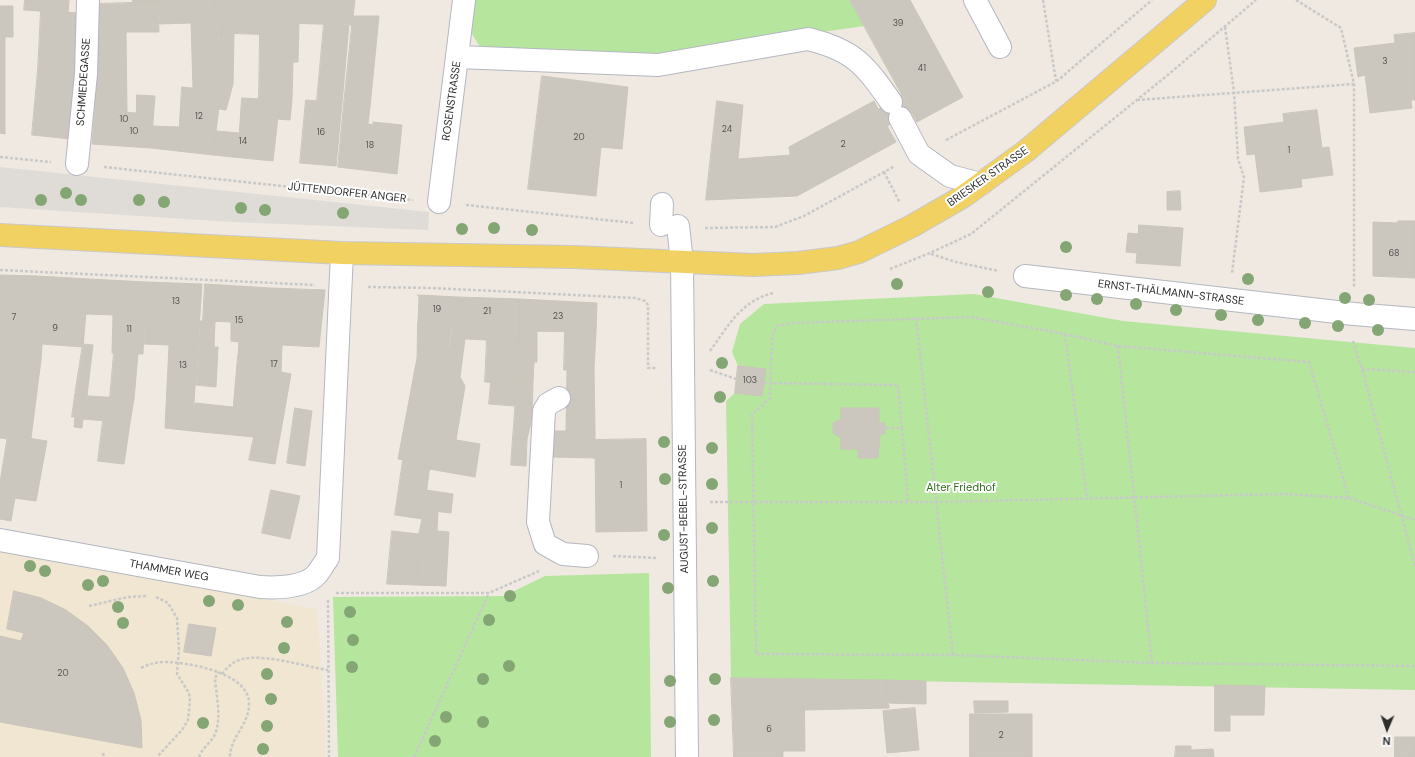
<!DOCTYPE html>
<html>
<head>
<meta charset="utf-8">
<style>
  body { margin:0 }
  #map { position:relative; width:1415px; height:757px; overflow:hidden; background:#efe9e1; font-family:"DM Sans",sans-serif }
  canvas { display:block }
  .north { position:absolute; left:1367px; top:709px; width:40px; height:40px; -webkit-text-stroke:3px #fff; paint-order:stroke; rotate:182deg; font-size:11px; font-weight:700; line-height:16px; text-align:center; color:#2e2e2e }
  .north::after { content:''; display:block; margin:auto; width:14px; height:18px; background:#2e2e2e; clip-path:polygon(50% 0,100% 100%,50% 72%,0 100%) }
</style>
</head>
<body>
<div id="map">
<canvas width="1415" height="757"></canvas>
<div class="north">N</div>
</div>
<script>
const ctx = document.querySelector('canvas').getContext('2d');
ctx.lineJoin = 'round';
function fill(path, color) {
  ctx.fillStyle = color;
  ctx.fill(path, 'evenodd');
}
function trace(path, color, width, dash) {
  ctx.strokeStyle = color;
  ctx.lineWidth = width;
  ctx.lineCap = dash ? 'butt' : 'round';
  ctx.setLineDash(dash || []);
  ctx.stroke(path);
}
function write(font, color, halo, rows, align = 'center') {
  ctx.font = font + ' "DM Sans",sans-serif';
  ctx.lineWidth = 4;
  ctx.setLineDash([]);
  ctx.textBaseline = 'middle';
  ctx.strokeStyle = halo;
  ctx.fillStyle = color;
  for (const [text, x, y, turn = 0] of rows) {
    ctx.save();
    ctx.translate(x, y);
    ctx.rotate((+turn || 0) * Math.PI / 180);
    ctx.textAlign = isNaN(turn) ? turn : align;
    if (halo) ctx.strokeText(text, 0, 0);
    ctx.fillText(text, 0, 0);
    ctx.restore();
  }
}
fill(new Path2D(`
  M0,551L317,609L325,730V757H0Z`), '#f0e6d1');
fill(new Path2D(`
  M473,0H850L864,26L644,58L482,50L472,34Z
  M974,294L1123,321L1415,348V690L731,678L726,401L735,393L738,366L732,352L740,324L764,304Z
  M649,573L651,757H338L333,597L504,596L545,576Z`), '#b6e59e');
fill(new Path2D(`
  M0,167L429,212L428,230L232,222L0,207Z`), '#dfdcd8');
const building = new Path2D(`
  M25,0H69L68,13L24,10Z
  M133,0H158V2L133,3Z
  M158,0H215L221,91L193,88L191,23L160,24Z
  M215,0H283L282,35L218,33Z
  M283,0H355L352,25L282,23Z
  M850,0H910L963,97L917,122Z
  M158,2L159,32H126L127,113L95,110L97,4Z
  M0,6H13V37H5V134L0,133Z
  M41,11L79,13L76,73L38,70Z
  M353,16H379L370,107L344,104Z
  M282,23L299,24L298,62H293L292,100L290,120L278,119L280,100Z
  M324,24H349L342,103L317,101Z
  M218,33L234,34L233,84L226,110L219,109L221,91Z
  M1415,33V100H1411L1412,108L1370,113L1365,75L1358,77L1354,48L1395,43L1394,35Z
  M260,34L282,35L280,100L259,99Z
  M38,70L76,73L71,139L32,135Z
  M542,76L628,87L622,149L601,147L596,196L528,189Z
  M182,87L221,91L213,155L151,148L153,126L179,127Z
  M137,95L155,96L151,148L92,144L95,110L136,113Z
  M903,95L912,112L887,126L896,142L797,196L789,147L874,101L878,109Z
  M242,98L280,100L273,161L213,155L216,131L239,133Z
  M306,100L342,103L336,166L300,163Z
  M717,101L743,105L738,159L791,155L797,196L706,200Z
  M344,104L370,107L368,124L373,125V122L402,125L397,174L338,167Z
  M1317,110L1322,148L1329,147L1333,175L1301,179L1302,187L1260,192L1255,154L1247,155L1244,127L1284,122L1283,114Z
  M1180,191L1181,210H1167V192Z
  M1398,221H1415V278L1373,276V222L1398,223Z
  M1139,225L1183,228L1180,266L1136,263L1137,253L1126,252L1128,233L1138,234Z
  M0,275L36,276L8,439L0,438Z
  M36,276L89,279L83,347L42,344L41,360L22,359Z
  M89,279L146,282L143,354L112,353L113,315L86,314Z
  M146,282L202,284L192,431L165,428L169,345L144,344Z
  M205,284L270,288L267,358L238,356L239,342L231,341V322L203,321Z
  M270,288L325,290L319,347L282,345L281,372L291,374L279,442L254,437L266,372Z
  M418,295L457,297L453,324L418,322L419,298Z
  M457,297L519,299V342L450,338Z
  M519,299L597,303L596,332L519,331Z
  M200,321H215L214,347H218L216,387L196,385Z
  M418,322L453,324L446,375H443L431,436H433L430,464L398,459L417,358Z
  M519,331H537V345L519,344Z
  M565,332H596L594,369L564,370Z
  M450,338L465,339L460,377L465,386L456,440L431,436L443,375H446Z
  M487,340L519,342L517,383L485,382Z
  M83,344L93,345L87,396L75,395Z
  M519,344L537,345V362H534L533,383H517Z
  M114,353L138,354L134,399L110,398Z
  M238,356L267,358L266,372L254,437L192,431L195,403L233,407Z
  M22,359L41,360L31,438L8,435Z
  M738,366L766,369L762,396L735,393Z
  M594,369L595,431H566L567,370Z
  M491,382L517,383L515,406L489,404Z
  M517,383H533L532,418L527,439L513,438Z
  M75,395L134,399L130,423L83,419L82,428L74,427L75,417H72Z
  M295,408L312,411L305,466L287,463Z
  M841,408H879V423H885V434H880L878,458H858V449H840L841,438L833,433V423L841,419Z
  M103,421L130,423L124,464L98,461Z
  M553,431H595V458L552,457Z
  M8,435L47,441L36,501L0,496V483Z
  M433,436L480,444L475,477L429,469Z
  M254,437L279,442L275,464L249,460Z
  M513,438L527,439L526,466L511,465Z
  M646,439L647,531L596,532L595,440Z
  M403,460L430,464L423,519L395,515Z
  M271,490L300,496L290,539L262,533Z
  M426,490L453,494L451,513L424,510Z
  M0,496L15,498L11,521L0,519Z
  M424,510L438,511L437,531L449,532L446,586L416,585L419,534Z
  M392,531L419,534L416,585L387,584Z
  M14,591L41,598L66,610L88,626L107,645L123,668L134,693L141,720L142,748L0,722V636L21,641L24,633L7,629Z
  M189,624L216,628L211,656L184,652Z
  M731,678L804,679L805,751H783V757H734Z
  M804,679L886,680V703L889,705V708L804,710Z
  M886,680L926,681V704L886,703Z
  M1215,685L1265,686L1264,715H1230V731H1215Z
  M974,701H1008V712L975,713Z
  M915,708L919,750L887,753L883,711Z
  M970,714H1032V757H970Z
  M1395,737H1415V757H1395Z
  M1176,746H1191V750L1213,749L1214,757H1175Z`);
fill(building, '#cbc7bf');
trace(building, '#cbc5ba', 1);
const minor = new Path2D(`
  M975,0L1000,47
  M458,57L658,65L808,39C854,50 865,65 891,102
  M900,118L919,154L950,176L981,184
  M77,164L86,74L88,0
  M439,202L464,0
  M661,225L662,204
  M678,226L682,262L687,757
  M1025,276L1354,314L1415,319
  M559,398L548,404L544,411L538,522L545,544L563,554L587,556
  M0,540L260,587C276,588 305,588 317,574C321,569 324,563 328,558L342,253`);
const major = new Path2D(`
  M0,235L342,253L574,257L753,265L798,263L838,258L859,252L912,226L964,196L1026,151L1205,0`);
trace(minor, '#b4b7c1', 24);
trace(major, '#c9c9c9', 24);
trace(new Path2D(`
  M1043,0L1056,81
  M1296,0L1341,28L1354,84V288
  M1225,27L1234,92L1238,159L1244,177L1232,273
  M1137,100L1354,84
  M946,140L1057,81L1152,0
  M0,157L51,162
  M104,167L413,200
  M884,172L900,203
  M466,205L634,223
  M705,228L775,227L804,216L895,166
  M931,254L956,262L999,271
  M890,269L930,253L971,234L1169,74L1256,0
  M0,270L315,285
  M368,287L433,288L635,298L645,301L648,305V368H656
  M916,318L953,655
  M1065,334L1087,498
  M1353,341L1362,369L1415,566
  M1118,346L1152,663
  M710,351C728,326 741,301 773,293
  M1362,369L1415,372
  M710,370L736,379
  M764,383L898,385L902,428H885
  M902,428L908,502
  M1349,498L1309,362L1118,346L1065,334L971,317L792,323L777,326L772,336L770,398L752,415L756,654L953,655L1152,663L1415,666
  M710,502H936L1284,494L1349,498L1415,520
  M613,556L658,558
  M336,593H489L539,571
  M156,597L168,603L177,618L179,650L177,674L189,693L190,701L188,720L182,730L157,757
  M328,600L329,757
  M89,606L128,597L147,596
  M141,668C149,664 156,662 165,662C188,662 249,673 249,703C250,724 230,737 230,757
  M222,674C225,670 229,666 233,663C253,649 305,667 328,670
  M103,753L104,757
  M199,757C202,748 211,743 215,734C222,718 216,695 215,678L219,672
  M414,757L489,593`), '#c9c9c9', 2.5, [3, 2]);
trace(minor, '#fff', 22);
trace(major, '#f2d163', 22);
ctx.fillStyle = '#84a574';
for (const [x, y] of [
  [66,193],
  [41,200],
  [81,200],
  [139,200],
  [164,202],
  [241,208],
  [265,210],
  [343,213],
  [494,228],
  [462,229],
  [532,230],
  [1066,247],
  [1248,279],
  [897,284],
  [988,292],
  [1066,295],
  [1345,298],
  [1097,299],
  [1369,300],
  [1136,304],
  [1176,310],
  [1221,315],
  [1258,320],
  [1305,323],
  [1338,326],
  [1378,330],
  [722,363],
  [720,397],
  [664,442],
  [712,448],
  [665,479],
  [712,484],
  [712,528],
  [664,535],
  [30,566],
  [45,571],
  [103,581],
  [713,581],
  [88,585],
  [668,588],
  [510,596],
  [209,601],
  [238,605],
  [118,607],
  [350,612],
  [489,620],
  [287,622],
  [123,623],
  [353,640],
  [284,648],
  [509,666],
  [352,667],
  [267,674],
  [483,679],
  [715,679],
  [670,681],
  [271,699],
  [446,717],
  [714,720],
  [483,722],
  [670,722],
  [203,723],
  [267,726],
  [435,741],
  [263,749]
]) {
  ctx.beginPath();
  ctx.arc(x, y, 6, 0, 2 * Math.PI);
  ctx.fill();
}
write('9px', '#555452', null, [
  ["39",898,24],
  ["3",1385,62],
  ["41",922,69],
  ["12",199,117],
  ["10",124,120],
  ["24",727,130],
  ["10",134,132],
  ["16",321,133],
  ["20",579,138],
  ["14",243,142],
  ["2",843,145],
  ["18",370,146],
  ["1",1289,151],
  ["68",1394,254],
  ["13",176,302],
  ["19",437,310],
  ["21",487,312],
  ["23",558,317],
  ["7",14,318],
  ["15",239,321],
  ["9",55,329],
  ["11",129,330],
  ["17",274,365],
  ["13",183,366],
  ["103",750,381],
  ["1",621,486],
  ["20",63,674],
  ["6",769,730],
  ["2",1001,736]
]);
write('11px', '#2e2e2e', '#fff', [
  ["SCHMIEDEGASSE",84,82,-86],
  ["ROSENSTRASSE",452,101,-82],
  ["BRIESKER STRASSE",988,177,-35],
  ["JÜTTENDORFER ANGER",347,193,6],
  ["ERNST-THÄLMANN-STRASSE",1171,293,7],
  ["AUGUST-BEBEL-STRASSE",684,509,-91],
  ["THAMMER WEG",169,571,10]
]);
write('11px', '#2c6e1b', '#fff', [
  ["Alter Friedhof",961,488]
]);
</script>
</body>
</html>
